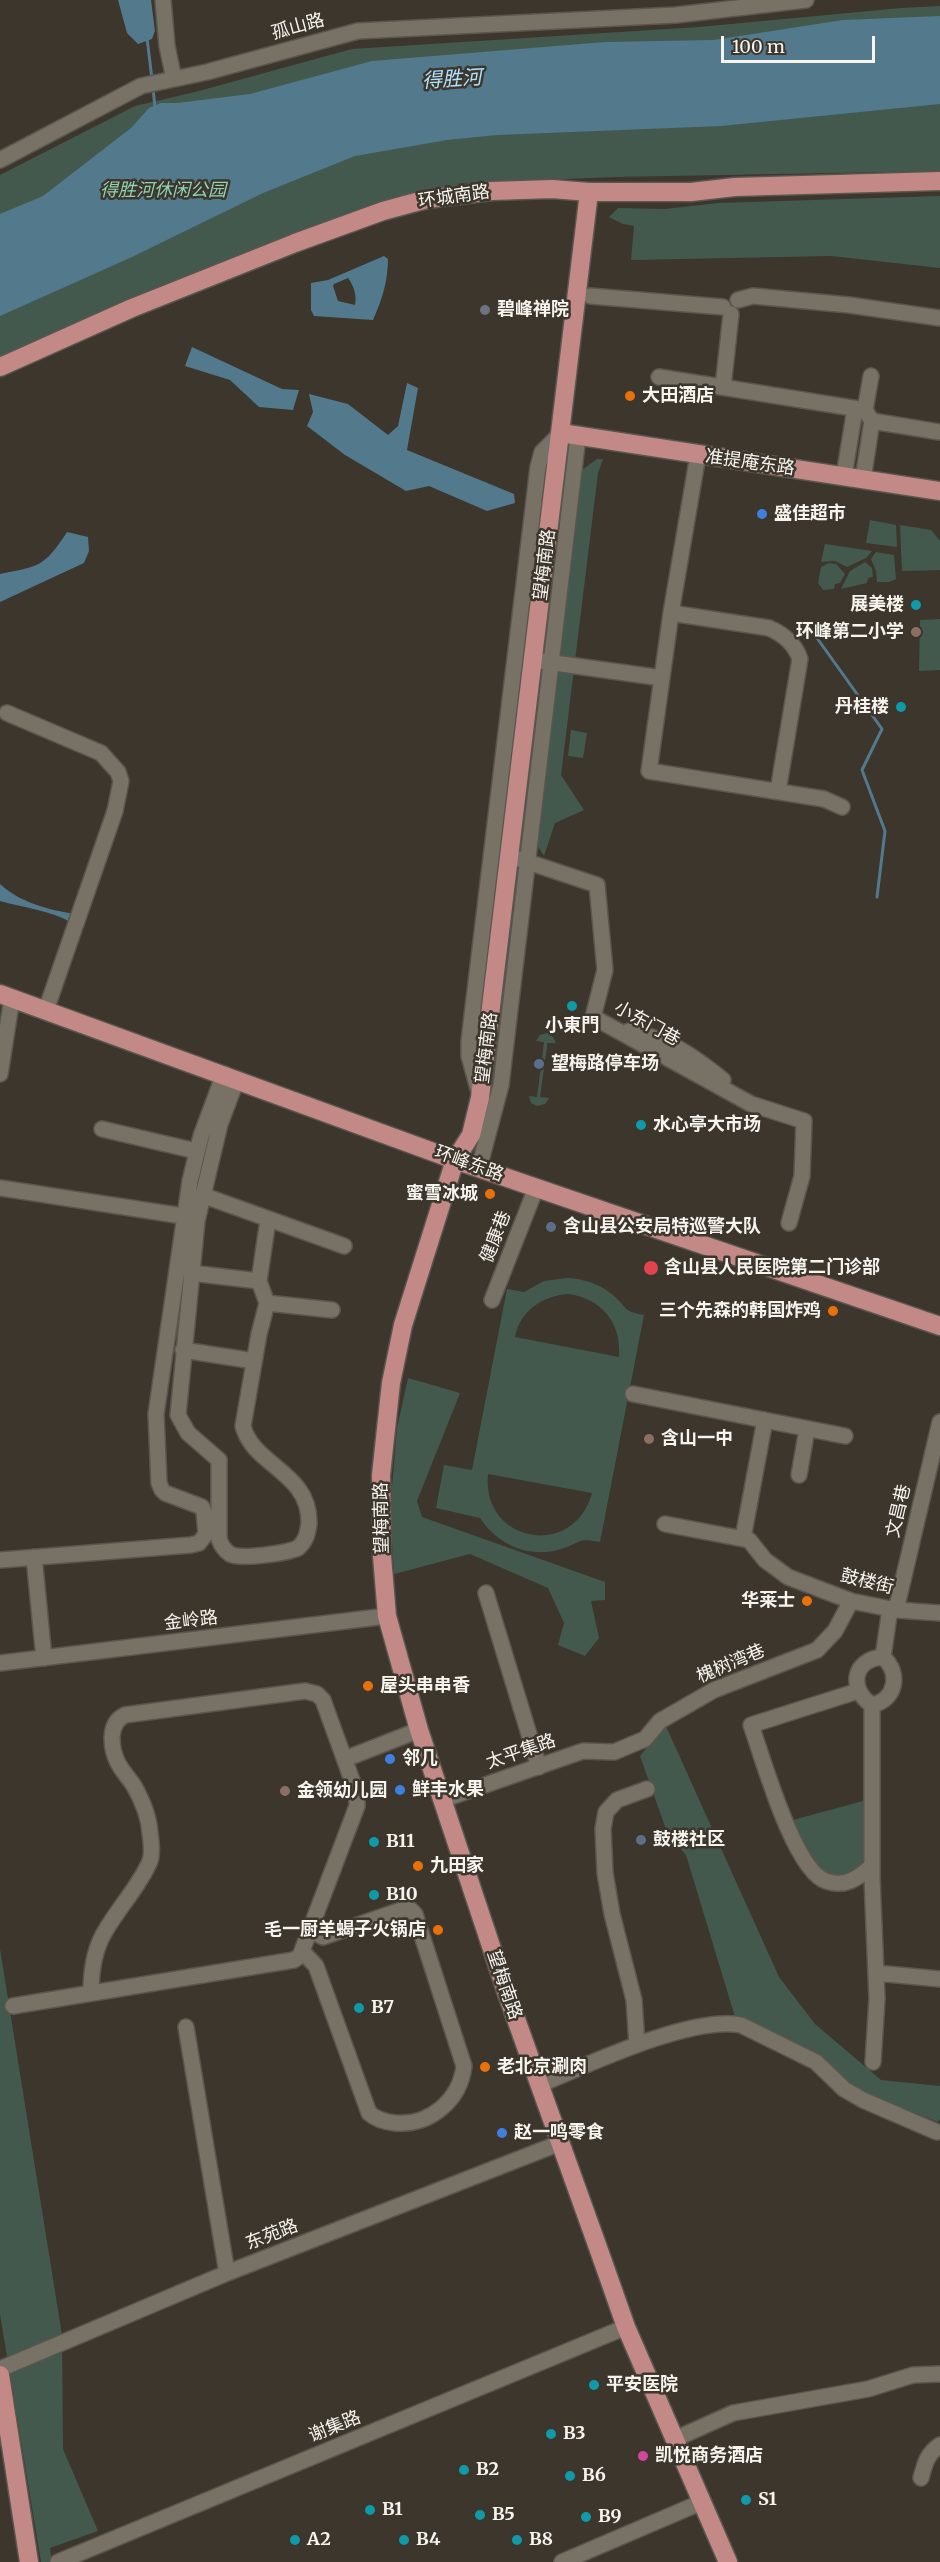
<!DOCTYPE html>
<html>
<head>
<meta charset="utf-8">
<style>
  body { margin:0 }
  #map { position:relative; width:940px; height:2562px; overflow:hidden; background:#3c362d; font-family:Merriweather,serif }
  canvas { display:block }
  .scale { position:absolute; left:721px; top:36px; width:154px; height:27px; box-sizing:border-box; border:3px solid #f7f4ee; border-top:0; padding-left:8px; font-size:18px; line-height:21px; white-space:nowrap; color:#f7f4ee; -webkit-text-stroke:4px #3c362d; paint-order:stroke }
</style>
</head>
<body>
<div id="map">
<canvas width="940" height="2562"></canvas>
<div class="scale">100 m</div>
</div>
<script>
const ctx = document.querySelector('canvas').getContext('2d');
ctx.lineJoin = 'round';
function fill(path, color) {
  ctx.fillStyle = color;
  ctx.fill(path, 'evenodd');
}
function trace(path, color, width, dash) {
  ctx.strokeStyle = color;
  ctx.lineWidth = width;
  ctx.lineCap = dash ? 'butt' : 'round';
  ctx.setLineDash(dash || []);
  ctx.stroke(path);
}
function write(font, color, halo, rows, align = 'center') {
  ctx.font = font + ' Merriweather,"Noto Sans SC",serif';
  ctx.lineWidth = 5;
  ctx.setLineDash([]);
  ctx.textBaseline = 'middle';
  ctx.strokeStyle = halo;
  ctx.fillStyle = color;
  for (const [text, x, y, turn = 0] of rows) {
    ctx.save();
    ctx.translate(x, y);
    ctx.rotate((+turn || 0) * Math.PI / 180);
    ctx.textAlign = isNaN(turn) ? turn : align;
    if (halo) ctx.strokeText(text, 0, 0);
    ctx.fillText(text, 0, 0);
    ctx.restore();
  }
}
fill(new Path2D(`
  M940,6V171L616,177L465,183L382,202L272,242L0,357V175L135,106L195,92L352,49L699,27L901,8Z
  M940,196V268L831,256L631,260L634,226L623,224L609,217L618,208L665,209L718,203Z
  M597,459H603L598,473L561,775L584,810L555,823L544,856L537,845L582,470Z
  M870,520L896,525L897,547L866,543Z
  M900,525L931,530L940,541V570L902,571Z
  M825,544L872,551L866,558L847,567L835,561L821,562Z
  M876,552L894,555L896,579L889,582H877L876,571L871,559Z
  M865,562L872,568L873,577L868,578L867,583L841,589L850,571Z
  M829,563L836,564L845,574L840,583L835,584L834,589L823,590L818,583L821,567Z
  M940,619V670L919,671L920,620Z
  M571,730L587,733L583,758L568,756Z
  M547,1033L553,1037L556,1043H547V1047L540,1097L549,1098L545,1104L537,1106L531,1103L529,1096L537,1097L544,1042L536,1041L540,1035Z
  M568,1278C584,1279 600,1284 613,1295C628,1308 622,1311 644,1315L600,1542C575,1537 582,1543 561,1549C529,1559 498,1545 480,1518L436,1508L444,1465L472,1470L507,1289L524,1292L544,1281ZM568,1294C601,1298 622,1323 619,1357L515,1337C520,1311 542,1296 568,1294ZM488,1474L592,1493C574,1560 481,1543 488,1474Z
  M408,1378L460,1393L417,1501L422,1517L605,1582V1600L591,1601L599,1638L585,1656L558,1645L564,1623L548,1588L470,1554L394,1574L390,1510L397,1428Z
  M665,1724L779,1977L815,2024L881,2080L940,2086V2119L938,2122L854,2089L819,2060L735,2017L686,1855L668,1835L640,1756Z
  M863,1801V1866L856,1872L836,1878L816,1869L793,1820Z
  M0,1949L62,2335L63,2449L98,2531L50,2548L52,2562H41L0,2314Z`), '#43594e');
fill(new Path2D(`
  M118,0H151L155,31L152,39L138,44L127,33Z
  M940,16V104L721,126L497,135L447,140L355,156L263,193L132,257L0,316V214L43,196L131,128L149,108L161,103H177L250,94L372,61L605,42L714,40L843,20Z
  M384,256L388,259C388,281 382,300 373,320L314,316L311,310V283L328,280ZM348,278C354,286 357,296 355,305L338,301L333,286L334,284Z
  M192,347L282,389L299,390L293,410L259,407L230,380L185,366Z
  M407,383L418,388L407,450L514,494L515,503L487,511L429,486L406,491L345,455L307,426L313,412L309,394L348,404L388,435L398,426Z
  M67,532L88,537L89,551L84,563L0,602V574C40,566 44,567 67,532Z
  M0,884C19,902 49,910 75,914L72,923C50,910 24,908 0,901Z`), '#53798d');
trace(new Path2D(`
  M147,38L152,79
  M153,88L155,108
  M807,624L882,729L862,770L885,831L877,897`), '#53798d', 3);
const minor = new Path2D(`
  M163,0L167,46L174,79
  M0,160L141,86L207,72L358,31L676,15L806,0
  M590,296L723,307
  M738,300L753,296L849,305L940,318
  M659,377L865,410L872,421L940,432
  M723,387L731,314
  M865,410L871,376
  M698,455L671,613L649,771L824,799L842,807
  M844,476L855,409
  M863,479L872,421
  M671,613L769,628C783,634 795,644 800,659L778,791
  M540,661L662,678
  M7,713L101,753L118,772L121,781L115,811L46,1010
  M519,859L597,885L605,970L593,1017L751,1104L804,1121L802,1176L789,1223
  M629,1031C669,1039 692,1055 723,1080
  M0,1074L12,998
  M237,1079L220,1124L197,1221L178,1415L188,1433L219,1460V1539C221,1545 224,1550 230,1554C241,1560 287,1553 298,1548C306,1541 308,1533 309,1523C310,1472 253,1466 243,1426L259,1334L267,1303L259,1281L268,1220
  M479,1092L469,1056V1041L538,467L542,452L561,433
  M102,1129L196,1151
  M479,1168L501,1085L578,436
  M0,1188L183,1216
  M202,1195L344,1246
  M191,1273L259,1281
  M492,1300L536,1188
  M267,1303L332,1310
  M183,1350L254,1361
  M633,1394L845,1436
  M799,1475L807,1429
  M665,1524L749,1540L765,1560L788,1577L851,1601L896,1610L940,1613
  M743,1538L765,1420
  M34,1557L44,1658
  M0,1560L191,1545L199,1543L206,1534L204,1512L202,1507L165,1493L162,1490L159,1483L156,1414L190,1181L201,1136L224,1074
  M486,1593L539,1767
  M896,1610L940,1422
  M883,1657C901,1673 896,1700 872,1705C848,1689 853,1659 883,1657L890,1609
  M0,1663L387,1616
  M858,1691L751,1725C763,1759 794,1870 826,1881C845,1888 858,1878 872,1866
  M872,1705V1878L877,1999L873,2062
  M345,1759L419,1730
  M442,1800L583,1751L614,1752L645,1739L660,1721L714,1690L817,1650L835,1631L851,1601
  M302,1951L316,1966L369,2113C377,2120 385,2122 395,2123C430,2126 460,2100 464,2066L415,1914L411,1910L404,1909L323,1937L310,1930
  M876,1973L940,1979
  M13,2006L294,1960L300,1956L357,1806V1794L323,1700L317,1694L305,1691L125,1715C108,1723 110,1747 118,1763C122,1771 129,1778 134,1786C142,1800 149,1817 150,1833C151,1842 153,1852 150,1861C139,1888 114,1912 101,1939C93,1956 91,1975 91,1993
  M186,2027L227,2273
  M637,2045L634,2000L612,1914L605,1873L603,1829L606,1812L617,1800L647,1789
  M539,2085C587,2065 692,2015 741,2025L816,2062L844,2089L863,2100L937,2132
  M0,2369L227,2273L560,2143
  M675,2439L733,2413L868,2389L913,2375L940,2374
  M921,2478C925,2463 927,2454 940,2445
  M58,2562L626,2327
  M562,2562L702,2502`);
const major = new Path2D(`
  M589,192L480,1098L471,1135L455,1160L403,1325L391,1383L381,1475L382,1556L387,1616L419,1730L507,1994L601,2256L626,2327L728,2562
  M0,367L132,308L295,243L383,211L427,199L492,191L552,189L589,192H691L735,187L940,181
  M561,433L940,491
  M0,994L455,1160L940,1326
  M0,2375L29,2562`);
trace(minor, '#5a564d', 18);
trace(major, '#5a564d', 21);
trace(minor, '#777166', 15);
trace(major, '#c38986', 18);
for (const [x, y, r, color] of [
  [485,310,6,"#6b7280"],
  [630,396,6,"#e8710a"],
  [762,514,6,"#3f7fe0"],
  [916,605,6,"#0f9aa8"],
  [916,632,6,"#8d6e63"],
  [901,707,6,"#0f9aa8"],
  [572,1006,6,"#0f9aa8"],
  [539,1064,6,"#5c6f8a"],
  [641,1125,6,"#0f9aa8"],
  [490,1194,6,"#e8710a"],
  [551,1227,6,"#5c6f8a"],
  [651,1268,8,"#e0444e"],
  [833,1311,6,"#e8710a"],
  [649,1439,6,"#8d6e63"],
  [807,1601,6,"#e8710a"],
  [368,1686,6,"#e8710a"],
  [390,1759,6,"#3f7fe0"],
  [400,1790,6,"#3f7fe0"],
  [285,1791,6,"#8d6e63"],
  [641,1840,6,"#5c6f8a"],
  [374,1842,6,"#0f9aa8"],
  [418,1866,6,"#e8710a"],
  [374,1895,6,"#0f9aa8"],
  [438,1930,6,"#e8710a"],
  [359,2008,6,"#0f9aa8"],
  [485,2067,6,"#e8710a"],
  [502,2133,6,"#3f7fe0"],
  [594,2385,6,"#0f9aa8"],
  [551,2434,6,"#0f9aa8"],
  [643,2456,6,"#d1479c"],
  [464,2470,6,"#0f9aa8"],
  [570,2476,6,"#0f9aa8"],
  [746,2500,6,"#0f9aa8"],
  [370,2510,6,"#0f9aa8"],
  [480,2515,6,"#0f9aa8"],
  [586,2517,6,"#0f9aa8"],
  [295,2540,6,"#0f9aa8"],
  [404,2540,6,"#0f9aa8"],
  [517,2540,6,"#0f9aa8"]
]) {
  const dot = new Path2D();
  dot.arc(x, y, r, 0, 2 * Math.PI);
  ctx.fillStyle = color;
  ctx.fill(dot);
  trace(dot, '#3c362d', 2);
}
write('18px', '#f7f4ee', '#3c362d', [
  ["孤山路",298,27,-15],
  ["环城南路",454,197,-8],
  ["准提庵东路",750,463,8],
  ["望梅南路",545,565,-83],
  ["小东门巷",647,1024,29],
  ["望梅南路",487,1048,-83],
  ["环峰东路",469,1164,20],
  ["健康巷",496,1237,-69],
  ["文昌巷",899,1511,-77],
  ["望梅南路",382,1518,-91],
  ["鼓楼街",867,1582,14],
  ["金岭路",191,1621,-7],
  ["槐树湾巷",731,1664,-23],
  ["太平集路",521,1752,-19],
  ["望梅南路",504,1985,71],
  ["东苑路",272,2235,-21],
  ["谢集路",335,2427,-22]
]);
write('italic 18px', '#8ed3b3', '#3c362d', [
  ["得胜河休闲公园",163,191]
]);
write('bold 18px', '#f7f4ee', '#3c362d', [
  ["碧峰禅院",497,310],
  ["大田酒店",642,396],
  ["盛佳超市",774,514],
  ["展美楼",904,605,"right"],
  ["环峰第二小学",904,632,"right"],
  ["丹桂楼",889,707,"right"],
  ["小東門",572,1026,"center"],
  ["望梅路停车场",551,1064],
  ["水心亭大市场",653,1125],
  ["蜜雪冰城",478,1194,"right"],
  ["含山县公安局特巡警大队",563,1227],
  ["含山县人民医院第二门诊部",664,1268],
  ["三个先森的韩国炸鸡",821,1311,"right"],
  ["含山一中",661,1439],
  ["华莱士",795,1601,"right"],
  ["屋头串串香",380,1686],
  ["邻几",402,1759],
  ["鲜丰水果",412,1790],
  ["金领幼儿园",297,1791],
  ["鼓楼社区",653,1840],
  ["B11",386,1842],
  ["九田家",430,1866],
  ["B10",386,1895],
  ["毛一厨羊蝎子火锅店",426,1930,"right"],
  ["B7",371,2008],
  ["老北京涮肉",497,2067],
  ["赵一鸣零食",514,2133],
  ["平安医院",606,2385],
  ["B3",563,2434],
  ["凯悦商务酒店",655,2456],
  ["B2",476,2470],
  ["B6",582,2476],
  ["S1",758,2500],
  ["B1",382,2510],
  ["B5",492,2515],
  ["B9",598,2517],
  ["A2",307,2540],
  ["B4",416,2540],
  ["B8",529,2540]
], 'left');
write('italic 20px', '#aee3fe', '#3c362d', [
  ["得胜河",452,80,-4]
]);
</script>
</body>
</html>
